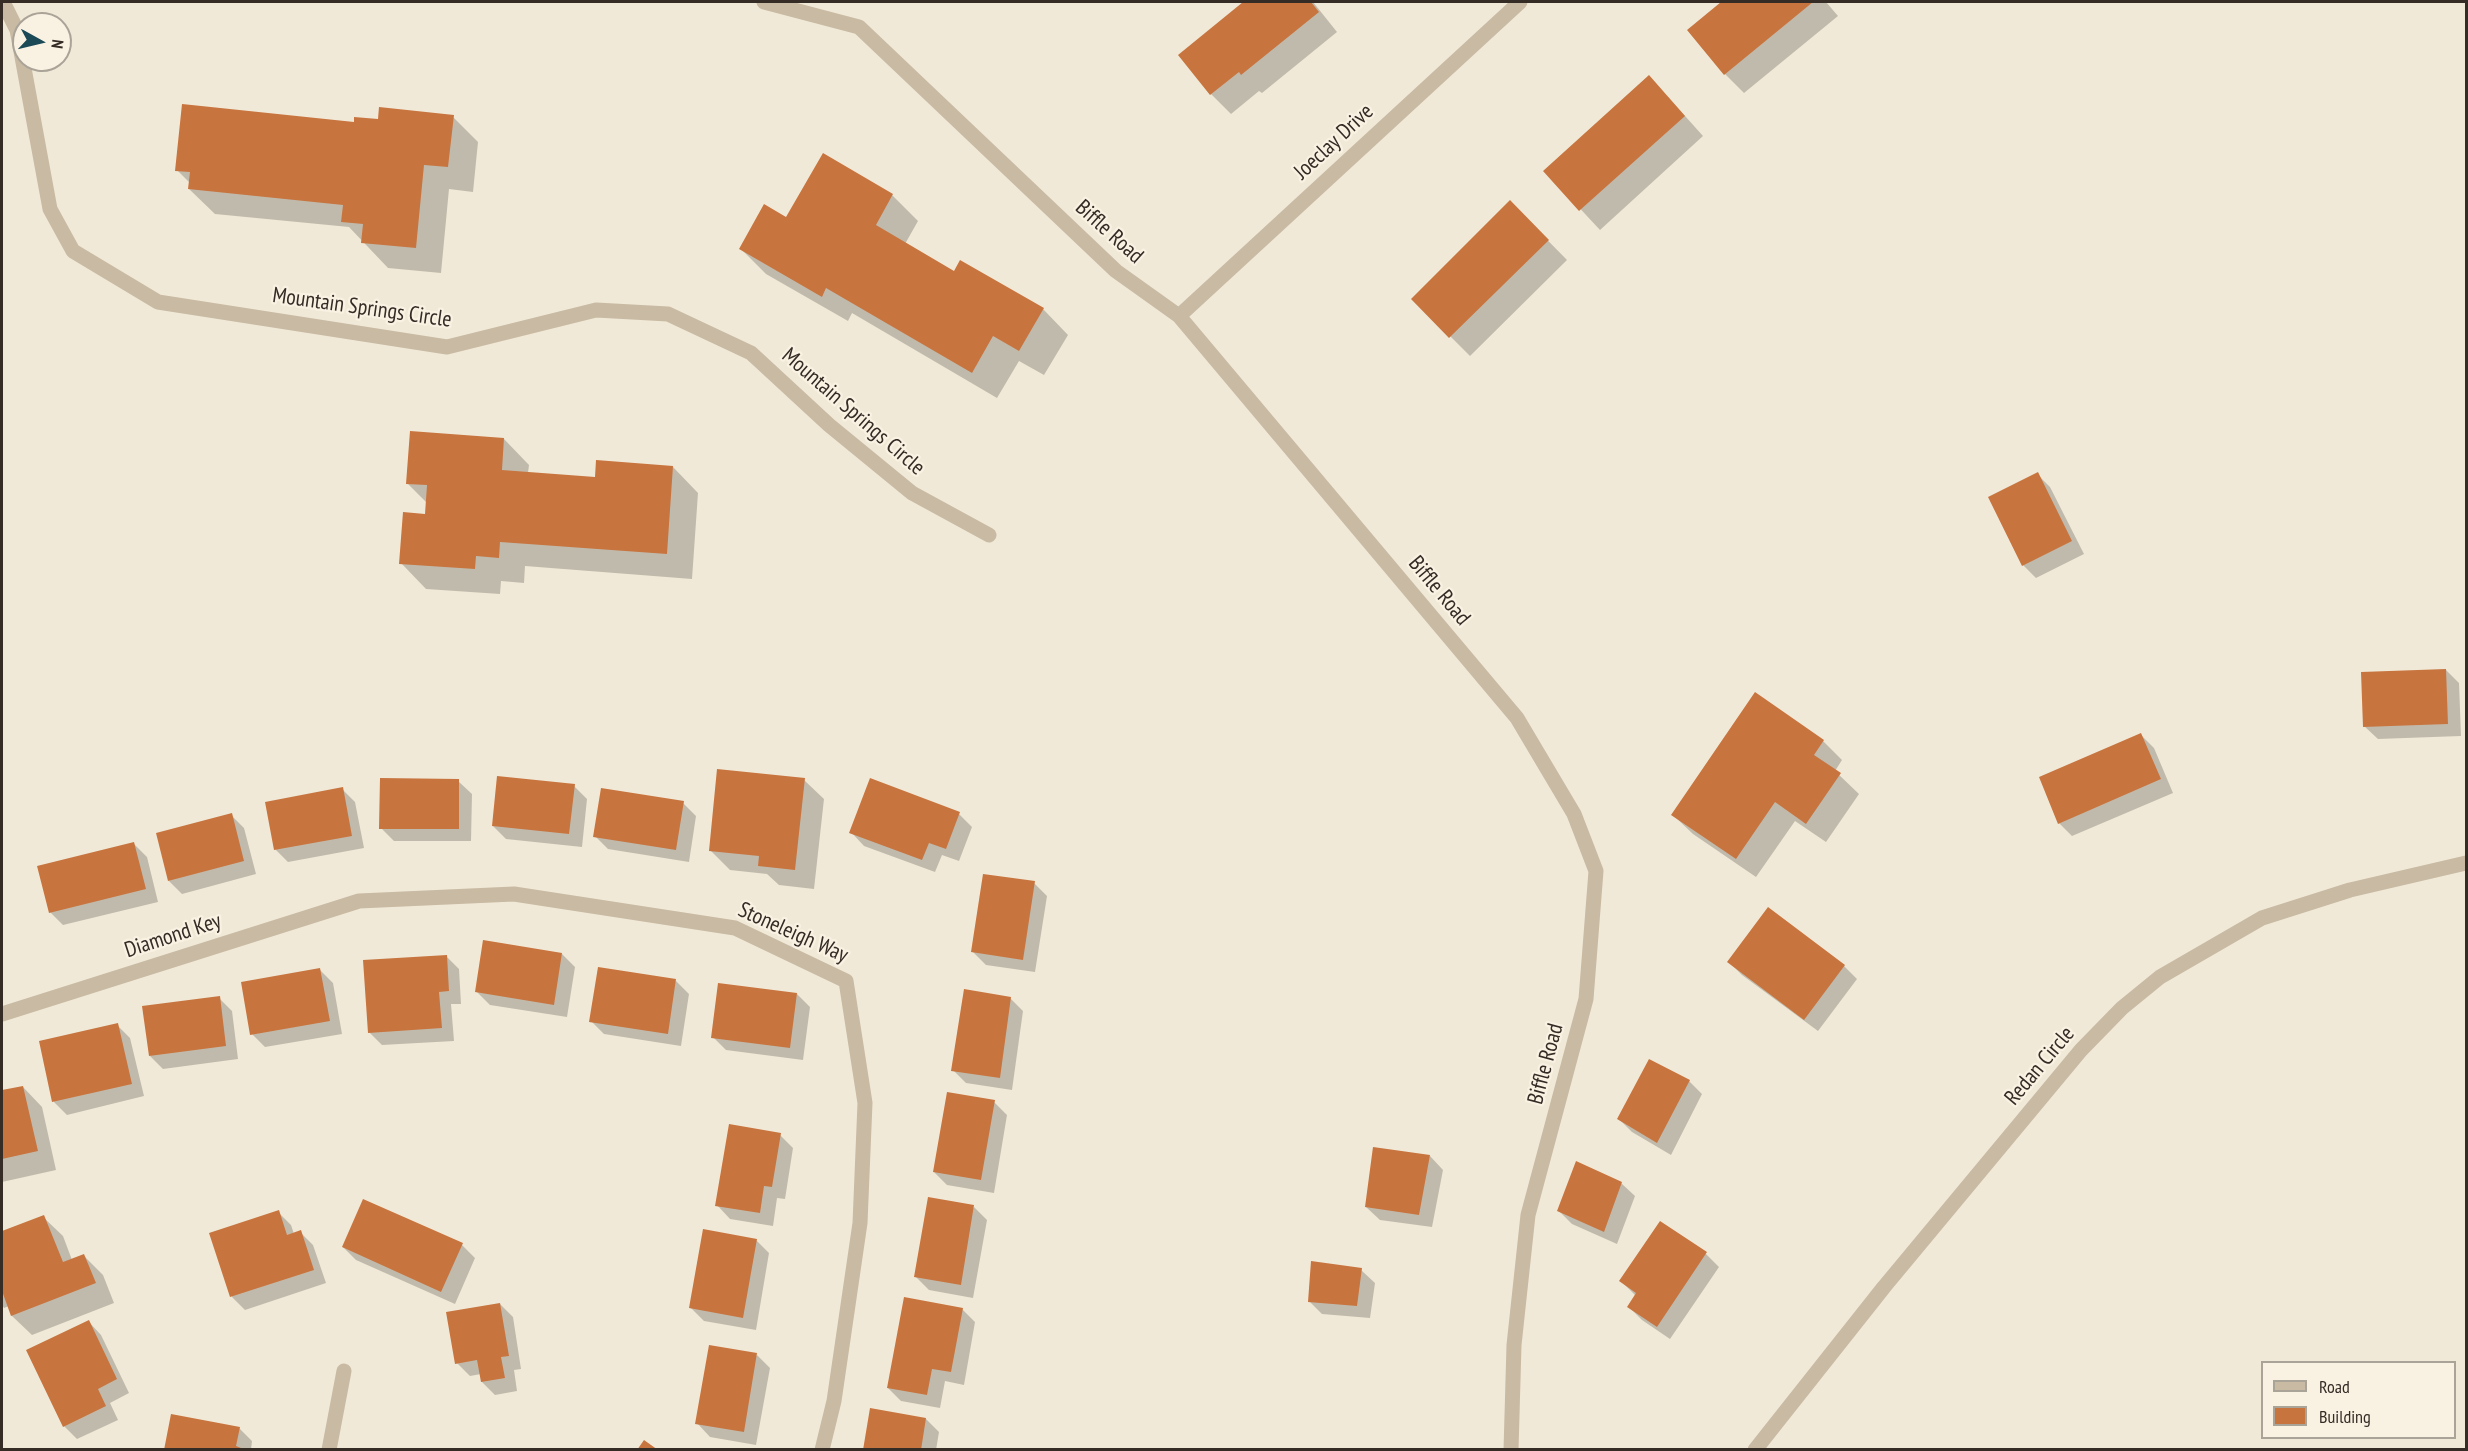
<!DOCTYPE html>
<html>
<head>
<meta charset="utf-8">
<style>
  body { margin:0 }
  #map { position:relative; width:2468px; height:1451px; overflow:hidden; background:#f1e9d7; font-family:"PT Sans Narrow",sans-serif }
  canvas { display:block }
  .frame { position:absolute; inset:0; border:3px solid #342c25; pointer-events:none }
  .legend { position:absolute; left:2261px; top:1361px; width:195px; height:78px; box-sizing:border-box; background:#f9f2e3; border:2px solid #aaa397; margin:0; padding:8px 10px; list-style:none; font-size:18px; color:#342c25 }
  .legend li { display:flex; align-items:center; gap:12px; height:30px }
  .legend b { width:30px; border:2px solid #aaa397 }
  .north { position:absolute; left:12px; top:12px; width:60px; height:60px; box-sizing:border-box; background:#f9f2e3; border:2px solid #aaa397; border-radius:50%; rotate:98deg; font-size:16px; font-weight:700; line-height:24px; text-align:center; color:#342c25 }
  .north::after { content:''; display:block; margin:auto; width:21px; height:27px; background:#1b4955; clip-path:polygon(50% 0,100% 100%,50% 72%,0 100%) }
</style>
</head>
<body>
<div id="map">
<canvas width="2468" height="1451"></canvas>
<div class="frame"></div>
<ul class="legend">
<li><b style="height:8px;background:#c9baa3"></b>Road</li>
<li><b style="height:16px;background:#c7743f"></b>Building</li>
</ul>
<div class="north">N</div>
</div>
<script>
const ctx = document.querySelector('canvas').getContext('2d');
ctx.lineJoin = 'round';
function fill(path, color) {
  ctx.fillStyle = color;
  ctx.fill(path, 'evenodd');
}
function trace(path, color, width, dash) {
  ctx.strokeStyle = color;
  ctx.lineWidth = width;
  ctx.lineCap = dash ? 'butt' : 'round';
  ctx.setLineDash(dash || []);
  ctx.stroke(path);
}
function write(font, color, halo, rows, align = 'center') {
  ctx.font = font + ' "PT Sans Narrow",sans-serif';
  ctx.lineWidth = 4.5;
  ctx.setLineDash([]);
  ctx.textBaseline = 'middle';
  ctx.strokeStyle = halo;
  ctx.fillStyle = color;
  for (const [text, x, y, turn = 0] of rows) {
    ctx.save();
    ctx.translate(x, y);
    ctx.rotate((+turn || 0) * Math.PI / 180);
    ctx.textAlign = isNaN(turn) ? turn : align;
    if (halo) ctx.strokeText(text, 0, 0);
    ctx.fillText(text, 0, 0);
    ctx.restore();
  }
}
fill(new Path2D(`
  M1246,2H1313L1337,32L1262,93L1259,91L1231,114L1211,94L1180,55Z
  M1724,2H1826L1838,16L1744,93L1725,74L1689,30Z
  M1668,97L1703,136L1600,230L1545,171Z
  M453,117L478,142L473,192L449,189L441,273L388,268L349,227L215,214L189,189L190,183L177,170L379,121Z
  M823,155L892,195L918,221L905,244L954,273L1043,309L1068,335L1044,375L1019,361L997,398L852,313L848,321L766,274L741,249L786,219Z
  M1510,202L1567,260L1470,356L1413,299Z
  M504,439L529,465L528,473L597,478L673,467L698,493L692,579L525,566L524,583L501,581L500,594L426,589L401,563L426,515L427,503L408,484Z
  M2037,474L2050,487L2084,554L2036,578L2023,565Z
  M2446,670L2459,683L2461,736L2378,739L2364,726Z
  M2141,735L2154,748L2173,793L2072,836L2059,823Z
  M1823,741L1842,760L1835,771L1859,794L1826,842L1795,821L1756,877L1693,834L1673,815Z
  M804,780L824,799L814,889L779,885L767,874L730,870L710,850Z
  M458,781L472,794L471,841H394L381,828Z
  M574,786L587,799L582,847L506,839L493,826Z
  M342,789L355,802L364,848L288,862L275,849Z
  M683,803L696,816L689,862L608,849L595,836Z
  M959,814L972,827L959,861L942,855L935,872L864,846L851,832Z
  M231,815L244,828L256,874L182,894L169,881Z
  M134,844L147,857L158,902L63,925L50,912Z
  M1034,883L1047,896L1035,972L986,965L973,952Z
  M562,954L575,967L567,1017L490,1005L477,992Z
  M446,956L459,969L461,1004H451L454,1041L382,1045L369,1032Z
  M1729,962L1844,966L1857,979L1818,1031L1742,975Z
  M319,969L333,983L342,1034L265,1047L252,1034Z
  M676,981L689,994L681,1046L604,1034L591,1021Z
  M797,994L810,1007L803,1060L726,1050L713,1037Z
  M219,998L232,1011L238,1059L163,1069L150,1056Z
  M1010,998L1023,1011L1012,1090L966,1083L953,1070Z
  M117,1025L130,1038L144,1096L67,1115L54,1102L40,1043Z
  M1689,1081L1702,1094L1671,1155L1632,1132L1619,1119Z
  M23,1087L42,1107L56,1170L2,1182V1092Z
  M994,1102L1007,1115L994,1193L947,1185L934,1172Z
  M780,1135L793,1148L785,1199L777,1198L773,1226L730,1219L717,1205Z
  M1430,1156L1443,1170L1432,1227L1380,1220L1366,1207Z
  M1621,1183L1635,1196L1617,1244L1572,1224L1559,1211Z
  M364,1201L462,1245L475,1258L455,1304L356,1260L343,1247Z
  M974,1207L987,1220L973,1298L929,1290L916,1277Z
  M278,1212L291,1225L294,1234L300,1232L313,1245L326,1283L245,1310L232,1297L211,1234Z
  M43,1217L63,1236L72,1260L84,1256L103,1275L114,1303L32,1335L12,1316L9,1306L4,1308L2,1305V1233Z
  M1660,1223L1706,1254L1719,1267L1670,1339L1642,1320L1629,1307L1636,1296L1621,1281Z
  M756,1240L769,1253L756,1330L704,1321L691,1308Z
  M1361,1270L1375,1283L1370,1318L1322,1314L1309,1301Z
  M500,1304L513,1317L521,1369L514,1370L517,1391L495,1395L482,1382L481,1374L470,1376L457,1363Z
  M962,1309L975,1322L964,1385L945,1381L940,1408L901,1401L888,1388Z
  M88,1321L101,1335L129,1393L110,1403L118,1420L77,1439L64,1426Z
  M757,1355L770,1368L756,1445L710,1437L697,1423Z
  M926,1419L939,1432L936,1450H865Z
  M239,1428L252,1441L251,1450H166Z`), '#0003');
fill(new Path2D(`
  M1243,2H1311L1319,12L1241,75L1239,72L1210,95L1178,55Z
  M1721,2H1813L1724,75L1687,30Z
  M1649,75L1685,116L1579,211L1543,171Z
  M182,104L354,122V117L378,119L379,107L454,115L448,167L424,165L416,248L361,243L363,224L341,222L343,205L188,189L190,172L175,171Z
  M823,153L893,194L876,225L954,271L960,260L1044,308L1019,351L993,336L972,373L826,288L822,297L739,249L764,204L786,217Z
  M1510,200L1549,240L1449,338L1411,299Z
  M410,431L504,438L502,470L595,477L596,460L673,466L667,554L500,542L499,558L476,556L475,569L399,564L403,512L425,514L427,485L406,484Z
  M2038,472L2072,541L2022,566L1988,497Z
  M2446,669L2448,724L2363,727L2361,672Z
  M1755,692L1824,740L1814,755L1841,773L1806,824L1775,802L1736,859L1671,815Z
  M2141,733L2161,779L2058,824L2039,777Z
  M717,769L805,778L795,870L758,866L759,856L709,851Z
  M497,776L575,784L569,834L492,826Z
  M380,778L459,779V829H379Z
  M870,778L960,812L946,849L929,843L922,860L849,833Z
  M343,787L352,836L274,850L265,802Z
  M601,788L684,801L676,850L593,837Z
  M232,813L244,861L168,881L156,833Z
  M134,842L146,889L49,913L37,866Z
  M983,874L1035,881L1023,960L971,952Z
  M1768,907L1845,965L1804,1020L1727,962Z
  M483,940L562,953L554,1005L475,992Z
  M447,955L449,991L439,992L442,1028L368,1033L363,960Z
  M598,967L676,979L668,1034L589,1022Z
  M320,968L330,1021L250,1035L241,982Z
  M718,983L797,993L790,1048L711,1038Z
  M964,989L1011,997L1000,1078L951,1071Z
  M220,996L226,1046L149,1056L142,1006Z
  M118,1023L132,1084L52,1102L39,1041Z
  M1649,1059L1690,1080L1657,1143L1617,1119Z
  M23,1086L38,1151L2,1159V1090Z
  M947,1092L995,1100L981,1180L933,1172Z
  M729,1124L781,1133L772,1187L764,1186L760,1213L715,1206Z
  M1373,1147L1430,1155L1419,1215L1365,1207Z
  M1576,1161L1622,1182L1604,1232L1557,1211Z
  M928,1197L974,1205L961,1285L914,1277Z
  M363,1199L463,1243L441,1292L342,1247Z
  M279,1210L287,1235L301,1230L314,1270L230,1297L209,1233Z
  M44,1215L63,1262L84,1254L96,1283L11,1316L2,1291V1231Z
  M1660,1221L1707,1252L1657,1327L1627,1307L1636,1293L1619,1281Z
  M703,1229L757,1239L743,1318L689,1308Z
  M1311,1261L1362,1268L1357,1306L1308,1302Z
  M904,1297L963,1308L951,1372L932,1369L927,1395L887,1388Z
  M500,1303L509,1356L501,1357L505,1378L481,1382L477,1360L455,1364L446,1312Z
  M89,1320L117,1379L98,1389L106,1406L63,1427L26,1350Z
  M709,1345L757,1353L744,1432L695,1424Z
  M870,1408L926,1418L921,1450H863Z
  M171,1414L240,1427L236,1446L246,1450H164Z
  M644,1440L658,1450H637Z`), '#c7743f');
trace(new Path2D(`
  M3,2L17,30L50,209L73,251L158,302L447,347L596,310L668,314L751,353L829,425L912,493L989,535
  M764,2L859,27L1116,271L1179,316L1517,718L1574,814L1596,871L1586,999L1528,1215L1514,1345L1511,1450
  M1179,316L1520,2
  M2,1014L359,901L514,894L735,928L846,981L865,1103L860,1223L834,1401L822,1450
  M329,1450L344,1371
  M1755,1450L1884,1287L2081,1050L2122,1008L2160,977L2262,918L2350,890L2466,863`), '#c9baa3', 15);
write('22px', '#342c25', '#f9f2e3', [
  ["Joeclay Drive",1334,142,-43],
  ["Biffle Road",1109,232,42],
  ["Mountain Springs Circle",362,308,8],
  ["Mountain Springs Circle",853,412,41],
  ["Biffle Road",1439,591,50],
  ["Stoneleigh Way",793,933,24],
  ["Diamond Key",173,936,-18],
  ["Biffle Road",1546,1064,-75],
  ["Redan Circle",2040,1066,-50]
]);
</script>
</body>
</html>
